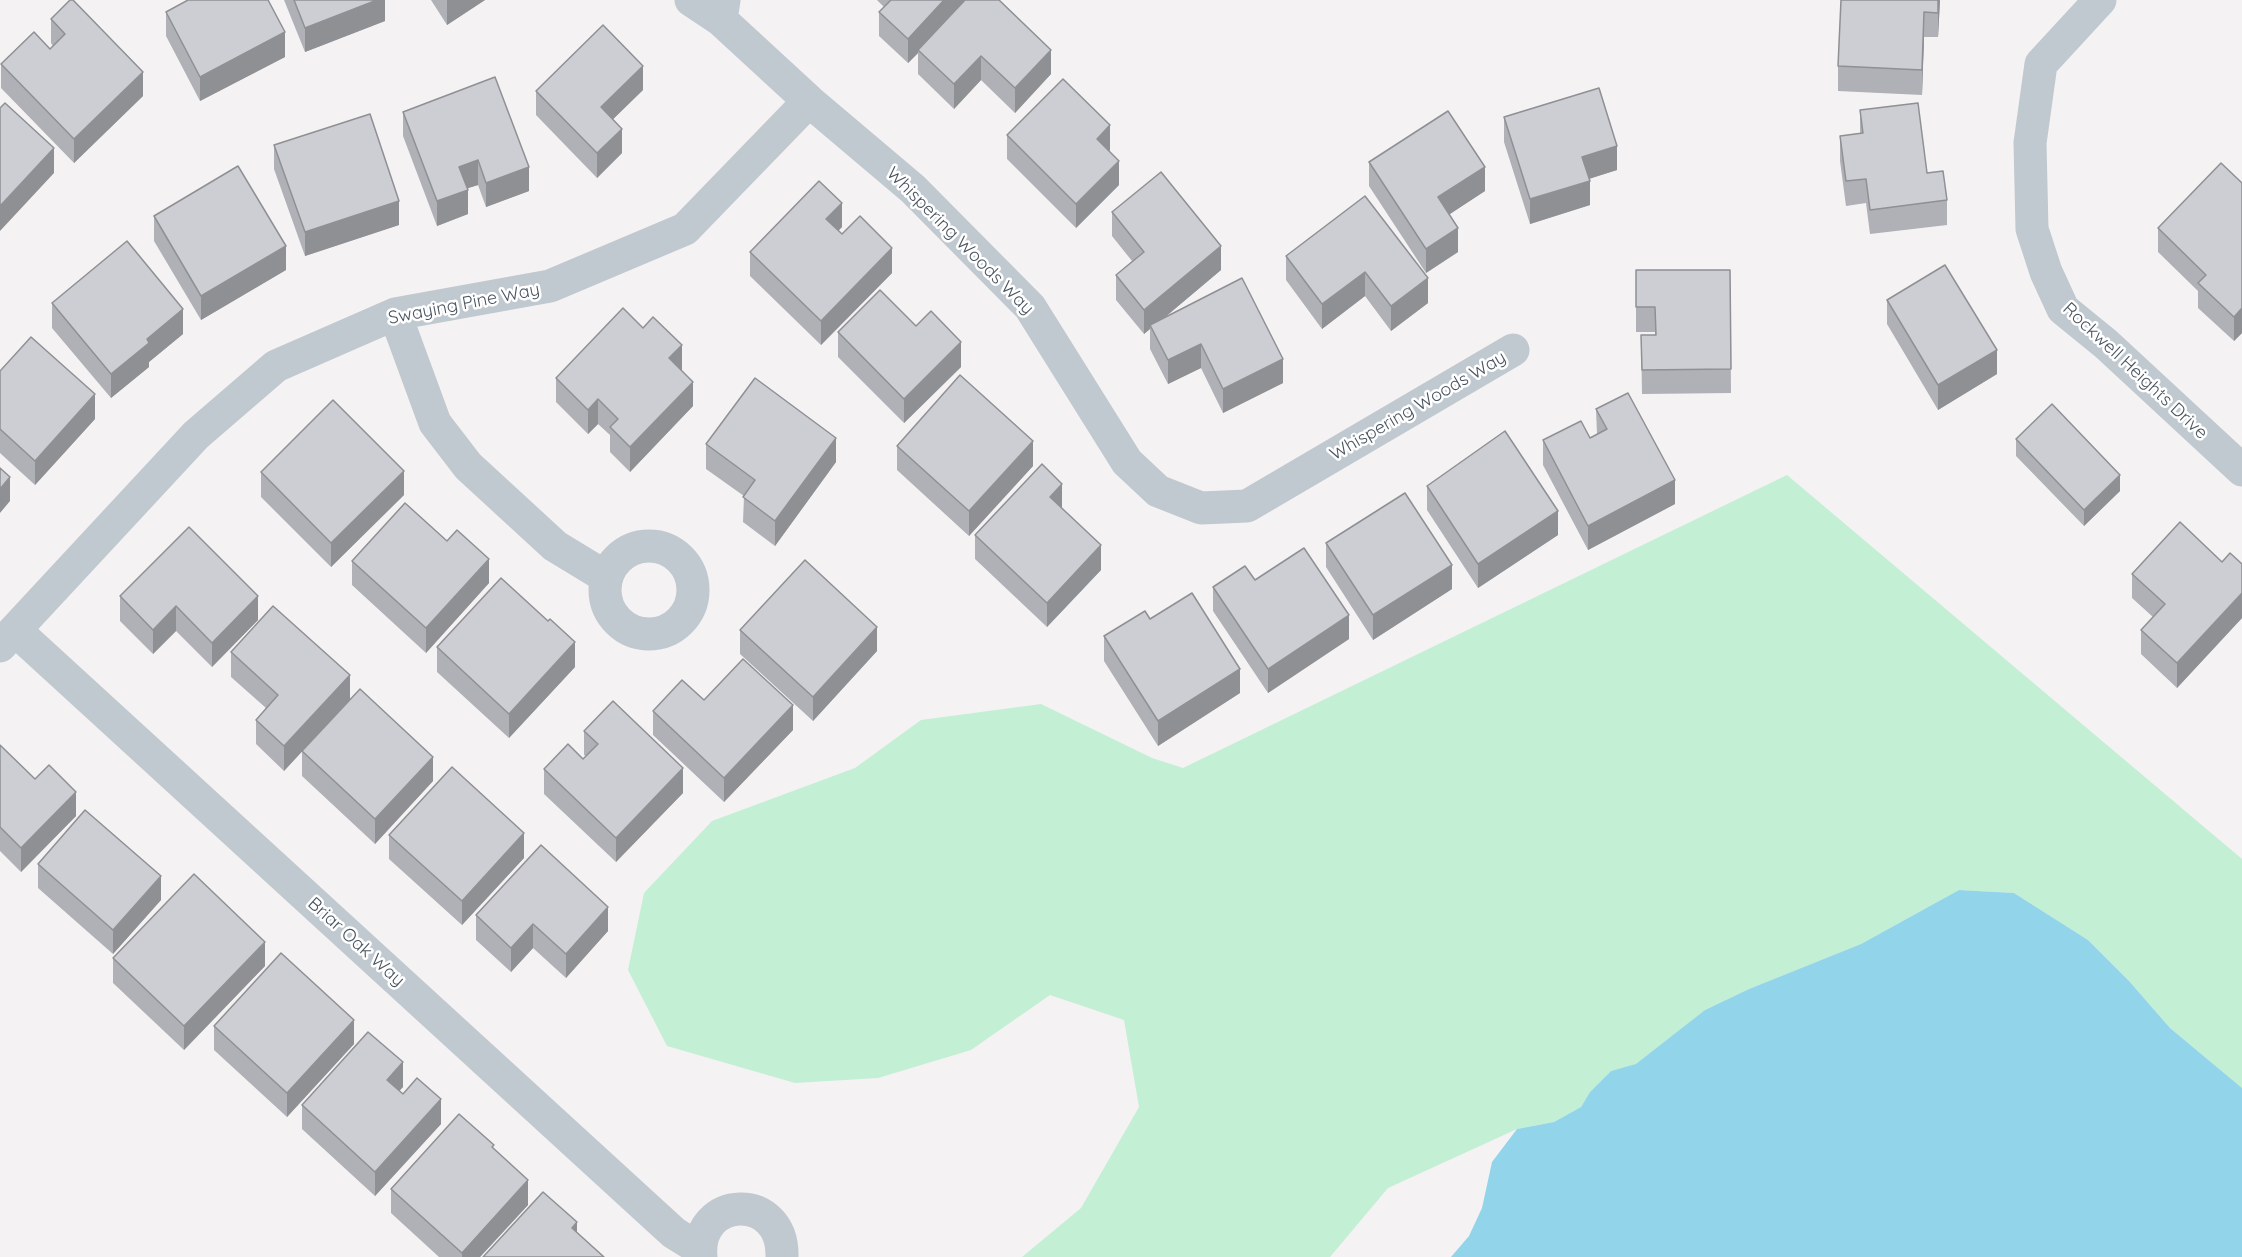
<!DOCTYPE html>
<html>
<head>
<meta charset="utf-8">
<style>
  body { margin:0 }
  canvas { display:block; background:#f4f2f2 }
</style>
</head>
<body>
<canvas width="2242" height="1257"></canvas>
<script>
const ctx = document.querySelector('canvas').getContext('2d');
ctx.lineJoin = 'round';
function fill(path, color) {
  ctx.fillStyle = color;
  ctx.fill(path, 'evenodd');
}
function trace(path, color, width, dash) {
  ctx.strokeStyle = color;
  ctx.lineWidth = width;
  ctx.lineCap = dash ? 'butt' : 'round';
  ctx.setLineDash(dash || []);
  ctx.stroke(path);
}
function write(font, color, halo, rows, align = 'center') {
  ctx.font = font + ' Quicksand,sans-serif';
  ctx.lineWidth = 5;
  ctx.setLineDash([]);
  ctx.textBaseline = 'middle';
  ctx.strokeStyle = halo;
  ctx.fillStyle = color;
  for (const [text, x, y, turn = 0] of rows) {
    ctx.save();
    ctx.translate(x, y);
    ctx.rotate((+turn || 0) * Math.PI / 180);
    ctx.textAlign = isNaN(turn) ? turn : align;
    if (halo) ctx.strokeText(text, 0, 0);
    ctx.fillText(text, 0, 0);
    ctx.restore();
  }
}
fill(new Path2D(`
  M1787,475L2242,859V1088L2170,1028L2129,981L2088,940L2014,893L1959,890L1861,944L1749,989L1705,1010L1636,1065L1611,1071L1590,1092L1581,1107L1554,1122L1517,1129L1388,1188L1330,1257H1022L1081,1208L1139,1107L1124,1020L1050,995L971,1050L878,1078L795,1083L667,1046L628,970L644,893L712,821L855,768L921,720L1041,704L1152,758L1183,768Z`), '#c3efd5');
fill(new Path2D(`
  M1959,890L2014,893L2088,940L2129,981L2170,1028L2242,1088V1257H1451L1469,1236L1482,1208L1492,1162L1517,1129L1554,1122L1581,1107L1590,1092L1611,1071L1636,1064L1705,1010L1749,989L1861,944Z`), '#92d5ea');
trace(new Path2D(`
  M691,0L721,20L724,0
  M2100,0L2041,64L2030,143L2032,229L2046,272L2063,309L2106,344L2242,470
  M721,20L809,101L913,189L1030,307L1127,462L1158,491L1201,508L1247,506L1513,350
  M395,314L435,423L468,466L555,546L606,577
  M605 590a44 44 0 1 1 88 0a44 44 0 1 1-88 0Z
  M15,630L663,1223L674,1233L700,1249
  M0,646L196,435L276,366L395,314L550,286L685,229L809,101
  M701,1257C695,1195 784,1191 782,1257`), '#c0c9d0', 33);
fill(new Path2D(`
  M284,0H385V21L305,52Z
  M431,0H485L447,25Z
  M877,0H999L1051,74L1015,113L981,80L954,109L918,74V53L908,63L879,36V12L884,7Z
  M1940,0L1938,37H1924L1922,95L1838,91V66Z
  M166,12L285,57L200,101L166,36Z
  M51,19L143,96L74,163L1,88V64L50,49L53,46L51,43Z
  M643,90L613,119L622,153L597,178L536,115V91Z
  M1860,110L1927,173L1947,200V225L1870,234L1866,203L1846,206L1840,161V136L1860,133Z
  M403,112L529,191L486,207L478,185L468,188V214L437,226L403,136Z
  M1504,117L1617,170L1589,179L1590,205L1530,224L1504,142Z
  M1007,135L1110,150L1109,151L1119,185L1076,228L1007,159Z
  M274,145L399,225L305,256L274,169Z
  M1369,162L1485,191L1449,214L1458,252L1426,273L1369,186Z
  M2242,183V333L2234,341L2198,308V291L2158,252V228Z
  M1365,196L1428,303L1391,331L1365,296L1322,329L1286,280V256Z
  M1112,212L1221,270L1163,319L1283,383L1223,413L1201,368L1168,384L1150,349V329L1144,334L1116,300V275L1132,261L1112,236Z
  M154,216L286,270L201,320L154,241Z
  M842,227L838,231L842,234L892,273L821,345L750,276V252Z
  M1636,270H1730L1731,393L1642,394L1641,335H1655V332H1636Z
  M1887,300L1997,374L1938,410L1887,324Z
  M52,303L183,334L149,362V367L111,398L52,328Z
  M916,326L961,367L904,423L838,357V332Z
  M681,370L693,406L630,472L610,452V435L598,424L588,434L556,402V378L682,370Z
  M0,371L95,419L35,485L0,453Z
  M1596,409L1675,504L1588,550L1543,465V440L1590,438L1597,434Z
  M2016,439L2120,491L2084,526L2016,456Z
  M706,444L836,462L775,546L743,522L744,496L706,469Z
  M897,446L1033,466L969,536L897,470Z
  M261,472L404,495L331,567L261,497Z
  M1427,486L1558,535L1478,588L1427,510Z
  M1062,508L1101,570L1047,627L975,559V535Z
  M447,541L489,583L426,653L352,585V561Z
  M1326,543L1452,589L1373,640L1326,567Z
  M2222,562L2242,564V618L2177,688L2141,654V630L2153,617L2132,598V574Z
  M1255,580L1349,639L1268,693L1213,611V587Z
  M120,596L258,620L212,667L176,631L153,654L120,621Z
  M1150,619L1240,693L1158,746L1104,661V636Z
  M740,630L877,651L813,721L740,654Z
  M437,647L575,667L509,738L437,672Z
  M231,652L350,700L303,750L433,781L375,844L302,776V751L284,771L256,744V720L266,708L231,677Z
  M704,700L793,730L724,802L653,735V711Z
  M584,731L683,793L616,862L544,794V769L583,759L586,756L584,755Z
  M0,745L35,779L76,816L21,872L0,851Z
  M389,835L524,858L462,925L389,859Z
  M38,864L161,900L113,954L38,888Z
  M476,915L608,931L566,978L533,948L511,972L476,940Z
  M113,958L265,966L184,1050L113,983Z
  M214,1026L354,1044L287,1117L214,1050Z
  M403,1087L399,1091L441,1124L375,1196L302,1129V1105Z
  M494,1149L528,1205L480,1257H439L391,1213V1189Z`), '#afb1b6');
fill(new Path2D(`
  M377,0H385V21L305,52V28Z
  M447,0H485L447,25Z
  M944,0H967L918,50V53L908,63V39Z
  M1938,0H1940L1938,37Z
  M1924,12V37L1922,95V70Z
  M285,32V57L200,101V77Z
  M1051,50V74L1015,113V88Z
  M981,56V80L954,109V84Z
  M643,66V90L601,131V107Z
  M143,72V96L74,163V139Z
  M1110,125V150L1097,163V139Z
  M622,129V153L597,178V153Z
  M1617,146V170L1582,181V157Z
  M54,148V173L0,231V206Z
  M478,160V185L459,191V167Z
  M1119,161V185L1076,228V204Z
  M529,167V191L486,207V183Z
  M1485,167V191L1438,222V197Z
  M1590,181V205L1530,224V199Z
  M468,190V214L437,226V201Z
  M399,201V225L305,256V232Z
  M842,203V227L826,243V219Z
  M1458,228V252L1426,273V249Z
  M286,246V270L201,320V296Z
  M1221,246V270L1152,328L1150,325V329L1144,334V310Z
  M892,248V273L821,345V321Z
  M1365,272V296L1322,329V304Z
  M1428,278V303L1391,331V306Z
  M2242,308V333L2234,341V317Z
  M183,309V334L149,362V367L111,398V374L147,339Z
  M961,342V367L904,423V399Z
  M1201,344V368L1168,384V360Z
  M682,345V370L669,383V358Z
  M1997,350V374L1938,410V385Z
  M1283,359V383L1223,413V389Z
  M693,382V406L630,472V447Z
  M95,394V419L35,485V461Z
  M598,399V424L588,434V410Z
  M836,438V462L775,546V521Z
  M1033,441V466L969,536V511Z
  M404,471V495L331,567V543Z
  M2120,475V491L2084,526V510Z
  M10,477V501L0,513V489Z
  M1675,480V504L1588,550V526Z
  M1062,484V508L1050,522V497Z
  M1558,511V535L1478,588V564Z
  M1101,545V570L1047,627V603Z
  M489,559V583L426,653V628Z
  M1452,565V589L1373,640V615Z
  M2242,593V618L2177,688V663Z
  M258,596V620L212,667V643Z
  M176,606V631L153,654V630Z
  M1349,615V639L1268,693V669Z
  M877,627V651L813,721V697Z
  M575,642V667L509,738V714Z
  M1240,669V693L1158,746V721Z
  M350,675V700L284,771V746Z
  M793,705V730L724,802V778Z
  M433,757V781L375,844V819Z
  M683,768V793L616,862V838Z
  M76,792V816L21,872V848Z
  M524,833V858L462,925V901Z
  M161,876V900L113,954V930Z
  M608,907V931L566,978V954Z
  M533,924V948L511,972V948Z
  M265,942V966L184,1050V1026Z
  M354,1020V1044L287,1117V1093Z
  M403,1062V1087L387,1104V1080Z
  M441,1099V1124L375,1196V1172Z
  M528,1180V1205L480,1257H462V1253Z
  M577,1222V1247L572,1228Z`), '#8f9094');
const building = new Path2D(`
  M70,0H73L143,72L74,139L1,64L34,32L50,49L65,34L51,19Z
  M188,0H268L285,32L200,77L166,12Z
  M294,0H377L305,28Z
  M891,0H944L908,39L879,12Z
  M965,0H999L1051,50L1015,88L981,56L954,84L918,50Z
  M1841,0H1938V13L1924,12L1922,70L1838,66Z
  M603,25L643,66L601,107L622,129L597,153L536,91Z
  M495,77L529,167L486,183L478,160L459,167L468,190L437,201L403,112Z
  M1063,79L1110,125L1097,139L1119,161L1076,204L1007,135Z
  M1599,88L1617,146L1582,157L1590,181L1530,199L1504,117Z
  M5,103L54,148L0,206V108Z
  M1918,103L1927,173L1943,171L1947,200L1870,210L1866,179L1846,181L1840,136L1863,133L1860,110Z
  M1448,111L1485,167L1438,197L1458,228L1426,249L1369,162Z
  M370,114L399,201L305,232L274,145Z
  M2221,163L2242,183V308L2234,317L2198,283L2206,275L2158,228Z
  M238,166L286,246L201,296L154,216Z
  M1161,172L1221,246L1144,310L1116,275L1144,252L1112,212Z
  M819,181L842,203L826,219L842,234L860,216L892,248L821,321L750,252Z
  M1365,196L1428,278L1391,306L1365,272L1322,304L1286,256Z
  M127,241L183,309L147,339L149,343L111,374L52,303Z
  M1945,265L1997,350L1938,385L1887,300Z
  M1636,270H1730L1731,369L1642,370L1641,335H1656L1655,307H1636Z
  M1242,278L1283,359L1223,389L1201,344L1168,360L1150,325Z
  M880,290L916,326L931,311L961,342L904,399L838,332Z
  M623,308L643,328L653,317L682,345L669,358L693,382L630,447L610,427L618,419L598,399L588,410L556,378Z
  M31,337L95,394L35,461L0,429V371Z
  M960,375L1033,441L969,511L897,446Z
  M755,378L836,438L775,521L743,497L755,480L706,444Z
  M1628,393L1675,480L1588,526L1543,440L1581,421L1590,438L1607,429L1596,409Z
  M333,400L404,471L331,543L261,472Z
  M2052,404L2120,475L2084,510L2016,439Z
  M1505,431L1558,511L1478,564L1427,486Z
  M1042,464L1062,484L1050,497L1101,545L1047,603L975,535Z
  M0,468L10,477L0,489Z
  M1405,493L1452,565L1373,615L1326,543Z
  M405,503L447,541L457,530L489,559L426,628L352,561Z
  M2180,522L2222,562L2230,553L2242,564V593L2177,663L2141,630L2165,604L2132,574Z
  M189,527L258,596L212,643L176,606L153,630L120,596Z
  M1304,548L1349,615L1268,669L1213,587L1245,566L1255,580Z
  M805,560L877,627L813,697L740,630Z
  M501,578L548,621L550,619L575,642L509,714L437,647Z
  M1192,593L1240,669L1158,721L1104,636L1145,611L1150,619Z
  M273,606L350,675L284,746L256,720L278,695L231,652Z
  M743,659L793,705L724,778L653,711L682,680L704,700Z
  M360,689L433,757L375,819L302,751Z
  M613,701L683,768L616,838L544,769L568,744L583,759L598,744L584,731Z
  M0,745L35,779L49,765L76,792L21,848L0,827Z
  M452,767L524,833L462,901L389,835Z
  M85,810L161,876L113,930L38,864Z
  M541,845L608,907L566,954L533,924L511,948L476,915Z
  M194,874L265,942L184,1026L113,958Z
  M281,953L354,1020L287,1093L214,1026Z
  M368,1032L403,1062L387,1080L403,1094L417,1078L441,1099L375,1172L302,1105Z
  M459,1114L494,1145L492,1147L528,1180L462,1253L391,1189Z
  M543,1192L577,1222L572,1228L604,1257H483Z`);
fill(building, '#ccced4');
trace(building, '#8f9094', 1.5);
write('18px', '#4a545f', '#fff', [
  ["Whispering Woods Way",960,241,45],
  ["Swaying Pine Way",464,304,-11],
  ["Rockwell Heights Drive",2135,371,43],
  ["Whispering Woods Way",1418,406,-30],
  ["Briar Oak Way",356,942,42]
]);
</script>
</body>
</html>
